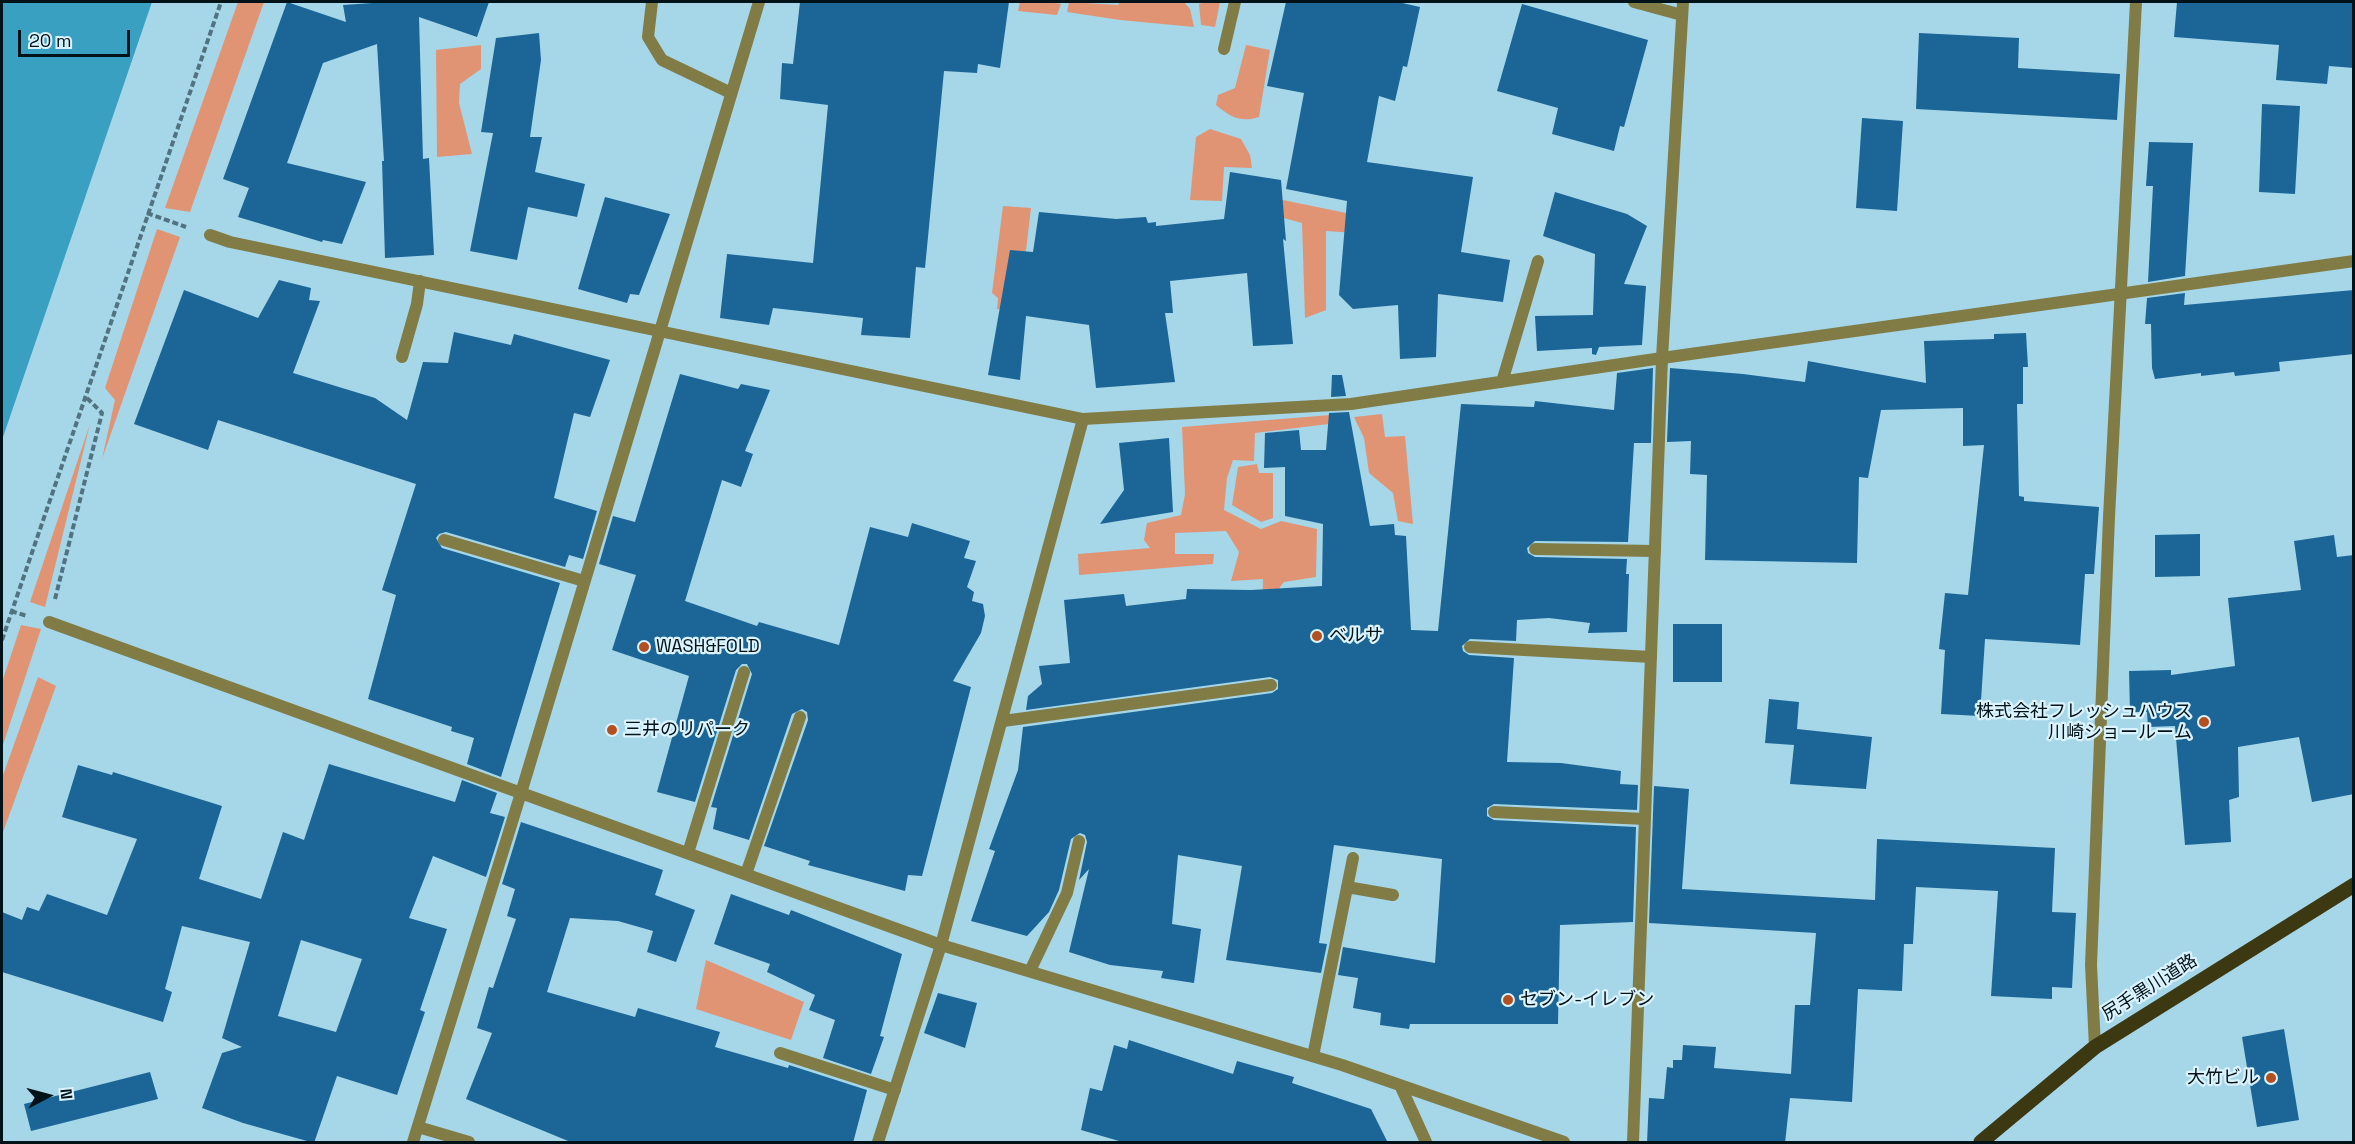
<!DOCTYPE html>
<html>
<head>
<meta charset="utf-8">
<style>
  body { margin:0 }
  #map { position:relative; width:2355px; height:1144px; overflow:hidden; background:#a5d7e9; font-family:"Space Grotesk",sans-serif }
  canvas { display:block }
  .frame { position:absolute; inset:0; border:3px solid #011219; pointer-events:none }
  .north { position:absolute; left:18px; top:1066px; width:60px; height:60px; -webkit-text-stroke:4px #dbf3fd; paint-order:stroke; rotate:84deg; font-size:16px; font-weight:700; line-height:24px; text-align:center; color:#011219 }
  .north::after { content:''; display:block; margin:auto; width:21px; height:27px; background:#011219; clip-path:polygon(50% 0,100% 100%,50% 72%,0 100%) }
  .scale { position:absolute; left:18px; top:30px; width:112px; height:27px; box-sizing:border-box; border:3px solid #011219; border-top:0; padding-left:8px; font-size:18px; line-height:21px; white-space:nowrap; color:#011219; -webkit-text-stroke:4px #dbf3fd; paint-order:stroke }
</style>
</head>
<body>
<div id="map">
<canvas width="2355" height="1144"></canvas>
<div class="frame"></div>
<div class="north">N</div>
<div class="scale">20 m</div>
</div>
<script>
const ctx = document.querySelector('canvas').getContext('2d');
ctx.lineJoin = 'round';
function fill(path, color) {
  ctx.fillStyle = color;
  ctx.fill(path, 'evenodd');
}
function trace(path, color, width, dash) {
  ctx.strokeStyle = color;
  ctx.lineWidth = width;
  ctx.lineCap = dash ? 'butt' : 'round';
  ctx.setLineDash(dash || []);
  ctx.stroke(path);
}
function write(font, color, halo, rows, align = 'center') {
  ctx.font = font + ' "Space Grotesk","Noto Sans JP",sans-serif';
  ctx.lineWidth = 4.5;
  ctx.setLineDash([]);
  ctx.textBaseline = 'middle';
  ctx.strokeStyle = halo;
  ctx.fillStyle = color;
  for (const [text, x, y, turn = 0] of rows) {
    ctx.save();
    ctx.translate(x, y);
    ctx.rotate((+turn || 0) * Math.PI / 180);
    ctx.textAlign = isNaN(turn) ? turn : align;
    if (halo) ctx.strokeText(text, 0, 0);
    ctx.fillText(text, 0, 0);
    ctx.restore();
  }
}
fill(new Path2D(`
  M238,2H264L190,212L165,208Z
  M1020,2H1050L1061,4L1057,15L1018,11Z
  M1069,2L1118,5L1120,2H1184L1190,9L1194,27L1120,20L1067,12Z
  M1206,2H1220L1215,27L1201,25L1199,4Z
  M481,45V69L460,84L459,103L472,154L437,157L436,50Z
  M1246,45L1270,50L1259,117C1240,123 1231,117 1216,105L1218,95L1235,88Z
  M1210,129L1241,139L1250,155L1252,168L1224,167L1222,201L1190,200L1196,137Z
  M1273,198L1361,216L1382,235L1326,231V310L1305,318L1302,223L1269,214Z
  M1003,206L1031,208L1019,310L997,309L998,298L992,293Z
  M157,229L180,237L102,459L115,400L105,388Z
  M1343,414L1345,422L1255,433L1254,461L1233,460L1227,478L1224,510L1261,529L1281,521L1317,529L1316,577L1284,582L1262,610L1263,579L1231,581L1239,552L1226,531L1175,533V554H1214L1213,564L1079,575L1078,554L1150,548L1144,540L1147,523L1181,515L1185,494L1182,427Z
  M1382,414L1385,437L1405,436L1413,524L1398,521L1393,493L1369,473L1364,438L1354,417Z
  M90,424L45,607L30,602Z
  M1257,464L1259,473H1273V518L1261,522L1232,505L1238,467Z
  M21,625L41,629L2,748V682Z
  M38,677L56,686L2,835V778Z
  M706,960L804,1002L791,1040L696,1009Z`), '#e19474');
fill(new Path2D(`
  M2,2H152L2,440Z`), '#39a0c2');
fill(new Path2D(`
  M287,2L346,22L343,5L387,2H489L477,37L419,17L423,159L429,158L434,255L385,258L382,161H384L377,44L323,63L287,163L366,182L342,244L323,240L322,242L238,217L249,188L223,179Z
  M800,2H1009L1000,68L978,64L977,73L944,71L925,268L916,267L910,338L861,335L863,318L773,308L769,325L720,318L727,254L813,263L828,105L780,99L782,63L793,64Z
  M1286,2H1398L1420,7L1407,67L1403,66L1395,101L1379,96L1367,162L1473,177L1461,252L1510,260L1503,302L1438,294L1436,357L1400,359L1398,305L1353,309L1339,295L1347,201L1286,189L1304,93L1267,86Z
  M2177,2H2354V68L2329,66L2327,84L2276,80L2279,45L2174,37Z
  M1522,4L1648,40L1624,127L1620,126L1614,151L1552,134L1558,108L1497,91Z
  M539,33L541,60L530,137H542L535,172L585,184L577,217L528,207L517,260L470,251L493,133L481,132L496,38Z
  M1919,33L2019,38L2018,68L2120,74L2117,120L1916,109Z
  M2262,104L2300,106L2295,194L2259,192Z
  M1862,118L1903,121L1897,211L1856,208Z
  M2149,142L2193,143L2185,276L2148,282L2153,186H2146Z
  M1230,172L1281,180L1286,241L1283,239L1293,344L1253,346L1247,273L1170,281L1173,313H1165L1175,382L1096,388L1089,325L1026,316L1020,380L988,375L1010,250L1033,252L1039,212L1116,219L1146,217L1148,223L1156,222V226L1224,219Z
  M1555,192L1627,214L1647,226L1624,284L1646,286L1642,345L1599,347L1596,355L1592,354V348L1537,351L1535,316L1593,315L1595,254L1543,236Z
  M605,197L670,214L639,295L630,294L627,303L578,289Z
  M279,280L311,288L309,300L320,301L293,373L375,398L407,420L423,362L448,363L454,332L511,345L514,334L610,360L590,417L574,413L554,498L597,511L583,559L569,555L565,567L446,532L439,534L436,538L442,548L560,583L501,777L467,764L474,738L451,731L452,727L368,699L396,595L382,590L416,484L218,420L208,450L134,424L184,290L258,318Z
  M2354,290V354L2279,362L2280,371L2235,376L2234,372L2201,376V373L2155,379L2152,368L2151,324H2145L2147,298L2185,293L2184,305Z
  M2026,333L2028,367H2023V404H2017L2019,496L2024,497V501L2099,507L2094,574H2085L2080,645L1985,639L1980,716L1941,714L1945,650L1939,649L1945,593L1968,595L1984,445L1963,446V408L1881,410L1868,478L1859,477L1857,563L1705,560L1707,475L1690,474L1691,441L1667,442L1670,368L1743,374L1805,382L1808,361L1926,383L1924,341L1994,339V334Z
  M1653,368L1651,443H1634L1628,542L1535,541L1527,548L1528,553L1535,557L1627,559L1626,574H1629L1627,632L1588,633L1590,623L1549,618L1517,620L1516,641L1470,639L1462,646L1463,651L1469,655L1514,658L1507,762L1561,763L1621,771L1620,784L1638,785L1637,810L1494,804L1487,808V816L1494,820L1636,827L1633,922L1560,925L1558,1024H1410L1409,1029L1380,1025L1381,1013L1353,1008L1358,978L1338,975L1343,947L1435,963L1442,859L1334,845L1319,943L1327,944L1321,973L1226,960L1242,866L1178,855L1172,924L1201,929L1194,983L1161,978L1163,971L1110,965L1069,952L1089,869L1079,880L1087,842L1085,835L1080,833L1071,839L1059,890L1049,912L1027,936L971,921L995,851L989,849L1018,770L1023,727L1272,693L1278,689V680L1270,677L1026,710L1028,696L1042,684L1039,666L1070,663L1064,600L1124,594L1126,606L1186,599L1187,589L1251,590L1322,586L1323,524L1285,516V467L1264,468L1265,433L1299,430L1301,450H1326L1329,413L1349,412L1370,526L1394,524L1395,535L1406,536L1411,630L1438,631L1461,404L1534,407L1535,401L1614,410L1617,373Z
  M680,374L738,389L741,384L770,390L745,451L753,454L741,487L722,480L685,601L757,626L759,622L839,645L870,527L908,537L912,523L970,541L964,558L976,561L967,587L974,592L972,601L983,604L985,616L981,633L953,681L971,687L922,876L908,875L905,891L808,865L810,861L764,846L808,720L807,712L802,709L792,714L749,840L713,829L717,808L711,807L752,674L747,664H742L736,670L695,802L657,792L689,676L612,650L636,575L599,564L613,516L635,522Z
  M1332,375H1342L1346,396L1331,397Z
  M1169,438L1173,512L1100,524L1124,490L1119,443Z
  M2200,534V576L2155,577V535Z
  M2334,535L2337,557L2354,555V794L2312,802L2299,737L2238,747L2239,797L2229,800L2231,842L2185,845L2175,726L2148,727L2147,712H2130L2129,671L2171,670V675L2235,666L2228,598L2301,590L2294,541Z
  M1673,624H1722V682H1673Z
  M1769,699L1799,702L1797,729L1872,737L1866,789L1790,784L1794,745L1765,743Z
  M329,764L455,802L462,780L497,793L490,813L505,817L486,877L433,856L409,918L447,929L420,1010L425,1012L397,1095L337,1076L314,1143L243,1123L202,1108L222,1053L242,1047L222,1038L250,942L182,926L165,989L172,992L163,1022L2,972V912L22,920L27,907L39,911L47,894L107,915L137,839L62,817L78,765L112,775L113,772L222,806L199,879L261,899L283,832L304,840ZM301,940L362,959L336,1032L278,1016Z
  M1654,786L1689,789L1682,889L1875,900L1877,839L2055,848L2052,912L2076,913L2072,988L2052,987V999L1991,996L1998,891L1916,887L1913,944H1904L1902,991L1858,989L1852,1102L1790,1098L1785,1143H1647L1649,1098L1664,1099L1667,1067L1673,1068V1060H1682L1683,1045L1716,1047L1714,1068L1791,1074L1795,1005H1810L1816,933L1649,923Z
  M521,822L663,870L655,895L695,910L676,962L647,952L653,931L618,921L570,918L547,992L635,1017L638,1008L720,1032L715,1047L788,1068L789,1065L867,1090L853,1143H573L466,1099L492,1033L477,1028L489,987L493,988L516,919L507,916L515,889L502,884Z
  M731,894L789,915L791,910L902,954L880,1036L884,1037L871,1074L823,1058L835,1020L809,1010L815,995L767,972L770,964L714,944Z
  M938,993L977,1003L965,1048L924,1033Z
  M2284,1029L2299,1120L2257,1127L2242,1037Z
  M1129,1040L1233,1074L1237,1061L1294,1077L1292,1083L1371,1109L1388,1143H1126L1081,1130L1090,1088L1102,1091L1114,1045L1127,1049Z
  M150,1072L158,1099L31,1131L24,1104Z`), '#1c6697');
trace(new Path2D(`
  M147,213L186,227
  M55,599L102,413L86,397
  M11,611L27,616
  M2,640L221,2`), '#51727f', 4, [6, 3]);
trace(new Path2D(`
  M652,2L648,37L662,60L731,93
  M1224,49L1235,2
  M210,235L230,242L1083,419L1351,404L1662,358L2354,261
  M402,357L417,304L420,281
  M1502,382L1538,261
  M444,540L584,581
  M1535,549L1655,551
  M1470,647L1651,657
  M1003,721L1271,685
  M1494,812L1645,819
  M688,853L744,672
  M746,874L800,717
  M1347,887L1393,895
  M1030,971L1067,893L1079,841
  M780,1053L895,1090
  M1313,1056L1353,858`), '#817c46', 12);
trace(new Path2D(`
  M1634,2L1682,15
  M49,622L521,793L413,1142
  M2095,1047L2091,965L2109,517L2136,2
  M418,1127L469,1142
  M878,1142L941,945L1083,419
  M1633,1142L1662,358L1683,2`), '#817c46', 12);
trace(new Path2D(`
  M759,2L521,793L941,945L1342,1065L1564,1142
  M1400,1085L1426,1142`), '#817c46', 12);
trace(new Path2D(`
  M1981,1142L2095,1047L2354,885`), '#3c3812', 15);
for (const [x, y, r, color] of [
  [1317,636,6,"#b44f1f"],
  [644,647,6,"#b44f1f"],
  [2204,722,6,"#b44f1f"],
  [612,730,6,"#b44f1f"],
  [1508,1000,6,"#b44f1f"],
  [2271,1078,6,"#b44f1f"]
]) {
  const dot = new Path2D();
  dot.arc(x, y, r, 0, 2 * Math.PI);
  ctx.fillStyle = color;
  ctx.fill(dot);
  trace(dot, '#dbf3fd', 2);
}
write('18px', '#011219', '#dbf3fd', [
  ["ベルサ",1329,636],
  ["WASH&FOLD",656,647],
  ["株式会社フレッシュハウス",2192,712,"right"],
  ["川崎ショールーム",2192,733,"right"],
  ["三井のリパーク",624,730],
  ["セブン-イレブン",1520,1000],
  ["大竹ビル",2259,1078,"right"]
], 'left');
write('18px', '#011219', '#dbf3fd', [
  ["尻手黒川道路",2150,988,-32]
]);
</script>
</body>
</html>
